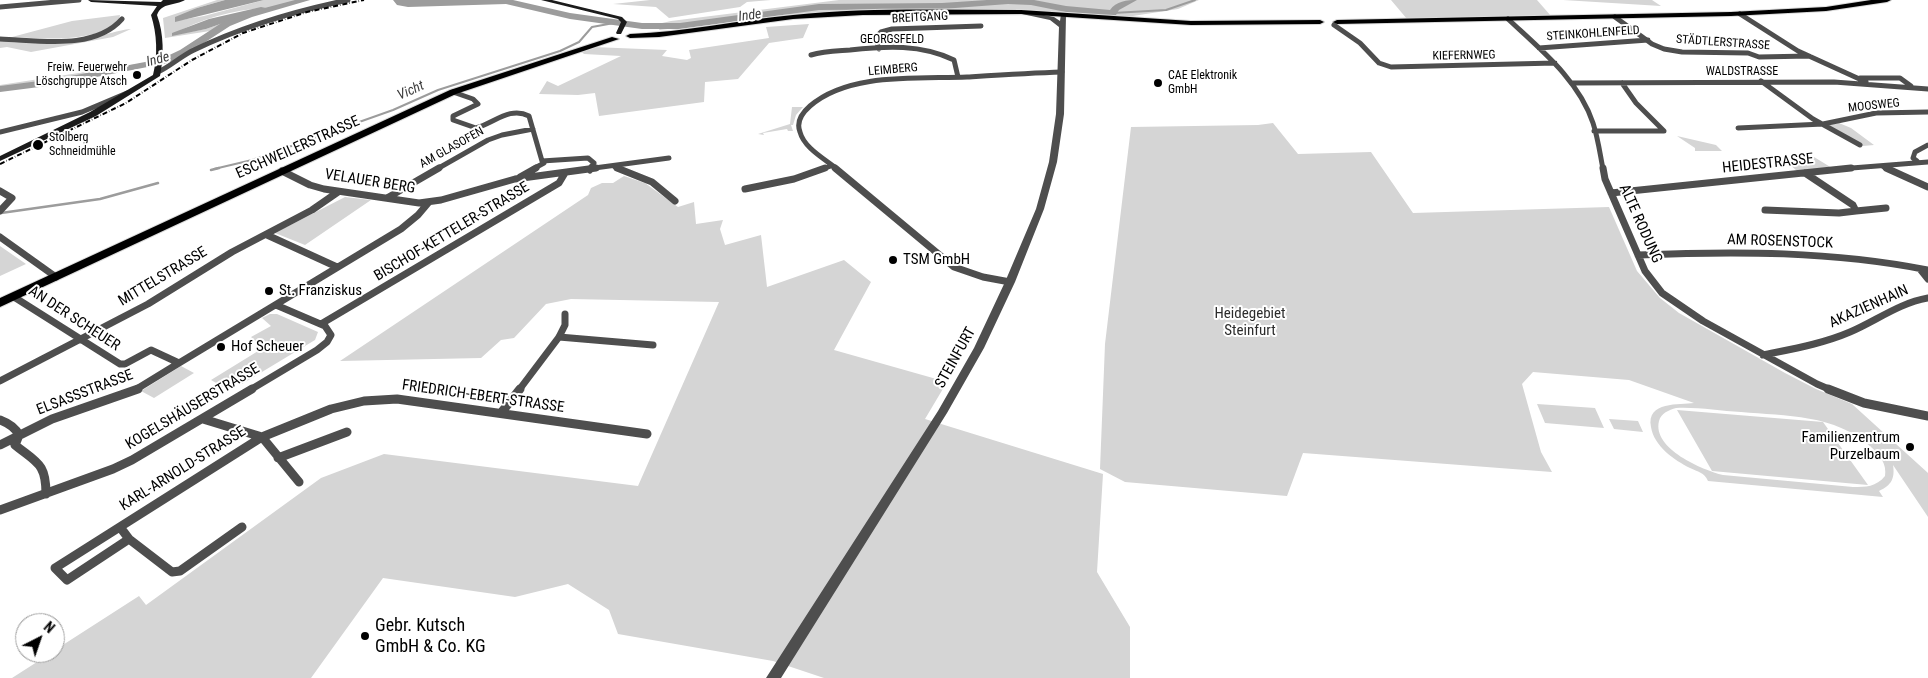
<!DOCTYPE html>
<html>
<head>
<meta charset="utf-8">
<style>
  body { margin:0 }
  #map { position:relative; width:1928px; height:678px; overflow:hidden; background:#fff; font-family:"Roboto Condensed",sans-serif }
  canvas { display:block }
  .north { position:absolute; left:15px; top:613px; width:50px; height:50px; box-sizing:border-box; background:#fff; border:1px solid #999; border-radius:50%; rotate:41deg; font-size:14px; font-weight:700; line-height:20px; text-align:center; color:#000 }
  .north::after { content:''; display:block; margin:auto; width:18px; height:22px; background:#000; clip-path:polygon(50% 0,100% 100%,50% 72%,0 100%) }
</style>
</head>
<body>
<div id="map">
<canvas width="1928" height="678"></canvas>
<div class="north">N</div>
</div>
<script>
const ctx = document.querySelector('canvas').getContext('2d');
ctx.lineJoin = 'round';
function fill(path, color) {
  ctx.fillStyle = color;
  ctx.fill(path, 'evenodd');
}
function trace(path, color, width, dash) {
  ctx.strokeStyle = color;
  ctx.lineWidth = width;
  ctx.lineCap = dash ? 'butt' : 'round';
  ctx.setLineDash(dash || []);
  ctx.stroke(path);
}
function write(font, color, halo, rows, align = 'center') {
  ctx.font = font + ' "Roboto Condensed",sans-serif';
  ctx.lineWidth = 4;
  ctx.setLineDash([]);
  ctx.textBaseline = 'middle';
  ctx.strokeStyle = halo;
  ctx.fillStyle = color;
  for (const [text, x, y, turn = 0] of rows) {
    ctx.save();
    ctx.translate(x, y);
    ctx.rotate((+turn || 0) * Math.PI / 180);
    ctx.textAlign = isNaN(turn) ? turn : align;
    if (halo) ctx.strokeText(text, 0, 0);
    ctx.fillText(text, 0, 0);
    ctx.restore();
  }
}
fill(new Path2D(`
  M217,0H225L197,8L175,21L204,16L264,0H303L259,11L210,31L165,38L163,18ZM265,8L206,29L172,35C200,19 232,10 265,8Z
  M650,0H771L747,2L740,7L669,18L656,7L613,4Z
  M839,0H1199L1178,9L1120,18L1023,10L971,9L865,10L797,14L659,30L662,23L671,21Z
  M1391,0H1537L1551,16L1407,19Z
  M1563,0H1652L1661,6Z
  M120,15L118,25C85,42 48,39 12,37L72,21Z
  M809,24L803,38L769,43L738,79L705,82L704,102L599,116L595,93L578,95L539,94L547,81L558,86L621,56L584,54L581,51L593,47L667,50L662,56L687,60L691,58L689,50L769,38L766,27Z
  M131,29L113,37L31,52L7,47L0,48V41C31,41 63,43 93,37C107,35 117,30 131,29Z
  M144,63L143,66L0,91V85Z
  M792,107H803L796,115L793,125H791L793,131H788L787,129L763,133L764,135L758,134L790,124Z
  M1273,123L1298,154L1371,152L1413,213L1609,207L1637,271L1660,298L1679,313L1785,373L1816,389L1852,404L1928,473V517L1893,465C1895,478 1892,485 1879,491L1883,497L1708,481C1704,472 1698,472 1690,468C1674,460 1654,446 1651,427C1646,401 1680,405 1694,403L1629,380L1533,372L1522,384L1541,452L1552,472L1303,453L1287,496L1125,482L1100,469L1105,344L1131,127L1258,125ZM1676,408C1698,407 1720,411 1741,412C1786,416 1835,414 1871,447C1880,455 1887,464 1885,476C1876,487 1866,487 1853,487L1723,475C1703,470 1652,449 1659,421C1661,413 1669,410 1676,408Z
  M1839,123L1851,128L1874,145L1863,146L1827,125Z
  M1677,136L1716,145L1722,151H1695V148Z
  M1814,157L1832,168L1797,171L1787,162Z
  M624,176L645,183L678,207L694,202L696,224L723,220L720,229L725,245L761,235L767,287L844,260L871,282L834,350L947,382L925,419L1103,474L1097,572L1130,627V678H824L773,661L618,634L609,610L568,584L515,597L383,578L311,678H12L51,653H55V650L139,596L146,605L321,478L384,454L638,486L719,302L571,299L546,304L514,338L501,340L481,358L340,361L588,195L591,188L602,183H613Z
  M345,197L371,200L305,245L275,233Z
  M0,246L26,264L0,276Z
  M270,314H277L318,332L315,340L242,384L235,380L223,387L211,380L263,348L251,337L271,326L262,318Z
  M181,366L194,373L154,398L141,391Z
  M1537,404L1595,408L1604,428L1545,423Z
  M1677,410L1823,422L1868,485L1712,471Z
  M1609,419L1638,421L1643,432L1614,429Z`), '#d5d5d5');
fill(new Path2D(`
  M225,0H264L175,22V17L197,8Z
  M261,7L266,8L206,29L172,36V33L209,19Z`), '#9c9c9c');
trace(new Path2D(`
  M1003,0L1008,1
  M1113,13L1166,10L1195,0
  M214,169L252,160L393,110L438,90L560,51L579,42L592,27L614,23`), '#9c9c9c', 2);
trace(new Path2D(`
  M211,170L219,168
  M1,213L100,199L158,183`), '#9c9c9c', 2.5);
fill(new Path2D(`
  M295,0H310L252,17L230,26L187,54L168,63L55,85L0,92V86L55,79L161,59L180,50L223,22L257,10Z
  M393,0H513L570,13L642,23H680L819,4L942,3L987,0H1034L1066,6L1110,10C1116,1 1127,0 1137,0L1119,10L1116,15L1113,16L1066,12L1031,5L1008,4L942,9L819,10L680,29H642L570,19L506,4L408,7L397,5Z`), '#9c9c9c');
const primary = new Path2D(`
  M1871,0H1891L1887,2L1826,11L1731,16L1337,24L1333,22L1337,20L1731,12L1826,7Z
  M1021,10L1191,21L1320,20L1324,22L1320,24L1191,25L1021,14L863,15L793,19L659,37L630,38L626,36L630,34C685,32 738,20 793,15C868,7 945,10 1021,10Z
  M612,37L619,39L456,94L0,307V298L450,90Z`);
trace(primary, '#dbdbdb', 2);
trace(new Path2D(`
  M0,7L79,0
  M1740,14L1798,51L1866,82
  M1615,17L1652,44L1664,49L1682,52L1748,53L1759,57L1809,56
  M1508,19C1540,49 1579,80 1593,123C1598,138 1600,154 1603,169
  M1334,25L1360,43L1379,63L1391,67L1555,63
  M0,39C38,40 94,51 122,19
  M1539,48L1648,40
  M879,49L876,37L881,32L892,29L981,26
  M811,55C824,51 837,51 850,50C886,46 921,44 954,60L958,77
  M158,72C171,66 181,56 194,50C243,26 295,11 348,0
  M1860,78H1900L1911,86
  M1761,81L1813,119L1860,145
  M1571,83L1834,82L1928,89
  M453,92L473,99L478,104L453,116V120L476,128C494,123 510,106 529,116L542,161L588,158L594,163L590,169
  M1738,128L1823,124L1876,113L1928,112
  M1594,131H1664L1636,103L1622,83
  M0,132L82,112L127,93
  M1917,161L1913,158L1915,152L1928,145
  M1882,166L1889,169
  M615,167L620,169
  M437,169L488,140L502,135L533,129
  M533,169L544,163
  M587,169L669,158
  M822,169L831,166
  M837,169C825,159 804,148 800,132C796,122 802,113 810,106C849,72 919,79 967,77C999,75 1030,73 1062,72
  M1839,169L1928,162`), '#4e4e4e', 5);
trace(new Path2D(`
  M617,168L652,182L675,201
  M835,168L954,267L983,277L1010,282
  M1603,168L1605,179L1645,271L1662,293L1703,321L1817,384L1831,390
  M1886,168L1928,187
  M590,170L591,168
  M282,171L310,185L324,189L419,203L441,200L515,179L596,168
  M520,177L536,168
  M745,189L794,179L825,168
  M0,191L12,198L0,211
  M1611,193L1851,168
  M387,198L439,168
  M1765,210L1839,213L1856,211L1853,205L1805,173
  M1856,211L1886,208
  M267,235L337,267
  M0,237L56,277
  M1638,255C1736,251 1832,251 1928,270
  M1920,269L1928,279
  M14,297L120,364H125L151,350L179,363L401,229L418,215L429,202
  M321,324L559,183L565,173
  M559,337L653,345
  M1763,355C1792,349 1822,344 1850,332C1876,321 1899,303 1928,298
  M0,381L148,304L232,252L312,210L338,192
  M135,390L179,363
  M250,390L317,350L327,342L331,335L325,326L276,305
  M519,390L559,337L565,325V314`), '#4e4e4e', 7);
trace(new Path2D(`
  M1828,389L1864,403L1928,416
  M501,413L520,389
  M203,419L262,437L331,409L364,401L397,399L647,434
  M0,420C8,423 15,427 19,435L15,445C37,463 46,463 46,494
  M0,445L52,419L138,389
  M278,458L347,432
  M0,510L113,469L132,460L252,389
  M120,527L129,539L67,580L55,568L262,437L299,482
  M129,539L172,572L180,571L242,527`), '#4e4e4e', 9);
fill(new Path2D(`
  M1024,11L1054,17L1060,21L1061,14L1066,15L1064,114L1057,162L1044,209L1015,282L984,348L947,413L781,678H766L938,411L974,348L1005,282L1036,209L1049,162L1056,114L1059,27L1050,20L1022,14V12Z`), '#4e4e4e');
fill(new Path2D(`
  M88,0L161,2L163,0H185C175,6 162,2 157,15C164,34 164,56 160,76L96,116L0,161V156L90,112L153,75C158,55 157,34 151,15L157,6L91,2Z
  M541,0H552L622,17L627,22L621,34H617L616,33L621,22L618,19Z`), '#1b1b1b');
fill(primary, '#000');
trace(new Path2D(`
  M0,164L126,103L192,60L243,33L307,12L364,0`), '#000', 2, [5, 2, 0.5, 2]);
for (const [x, y, r, color] of [
  [137,75,5,"#000"],
  [1158,83,5,"#000"],
  [38,145,6,"#000"],
  [893,260,5,"#000"],
  [269,291,5,"#000"],
  [221,347,5,"#000"],
  [1910,447,5,"#000"],
  [365,636,5,"#000"]
]) {
  const dot = new Path2D();
  dot.arc(x, y, r, 0, 2 * Math.PI);
  ctx.fillStyle = color;
  ctx.fill(dot);
  trace(dot, '#fff', 2);
}
write('12px', '#000', '#fff', [
  ["BREITGANG",920,18,-3],
  ["STEINKOHLENFELD",1593,34,-4],
  ["GEORGSFELD",892,40],
  ["STÄDTLERSTRASSE",1723,43,4],
  ["KIEFERNWEG",1464,56,-1],
  ["LEIMBERG",893,70,-5],
  ["WALDSTRASSE",1742,72],
  ["MOOSWEG",1874,106,-6],
  ["AM GLASOFEN",452,148,-29]
]);
write('12px', '#000', '#fff', [
  ["Freiw. Feuerwehr",127,68,"right"],
  ["Löschgruppe Atsch",127,82,"right"],
  ["CAE Elektronik",1168,76],
  ["GmbH",1168,90],
  ["Stolberg",49,138],
  ["Schneidmühle",49,152]
], 'left');
write('italic 14px', '#3d3d3d', '#fff', [
  ["Inde",750,16,-8],
  ["Inde",158,60,-15],
  ["Vicht",411,91,-24]
]);
write('15px', '#000', '#fff', [
  ["ESCHWEILERSTRASSE",298,148,-24],
  ["HEIDESTRASSE",1768,164,-6],
  ["VELAUER BERG",370,182,9],
  ["ALTE RODUNG",1640,224,66],
  ["BISCHOF-KETTELER-STRASSE",452,232,-31],
  ["AM ROSENSTOCK",1780,242,2],
  ["MITTELSTRASSE",163,277,-31],
  ["AKAZIENHAIN",1869,307,-24],
  ["AN DER SCHEUER",74,319,33],
  ["STEINFURT",956,358,-61],
  ["ELSASSSTRASSE",85,393,-21],
  ["FRIEDRICH-EBERT-STRASSE",483,397,8],
  ["KOGELSHÄUSERSTRASSE",193,407,-31],
  ["KARL-ARNOLD-STRASSE",183,469,-32]
]);
write('15px', '#000', '#fff', [
  ["TSM GmbH",903,260],
  ["St. Franziskus",279,291],
  ["Hof Scheuer",231,347],
  ["Familienzentrum",1900,438,"right"],
  ["Purzelbaum",1900,455,"right"]
], 'left');
write('15px', '#2c2c2c', '#fff', [
  ["Heidegebiet",1250,314],
  ["Steinfurt",1250,331]
]);
write('18px', '#000', '#fff', [
  ["Gebr. Kutsch",375,626],
  ["GmbH & Co. KG",375,647]
], 'left');
</script>
</body>
</html>
